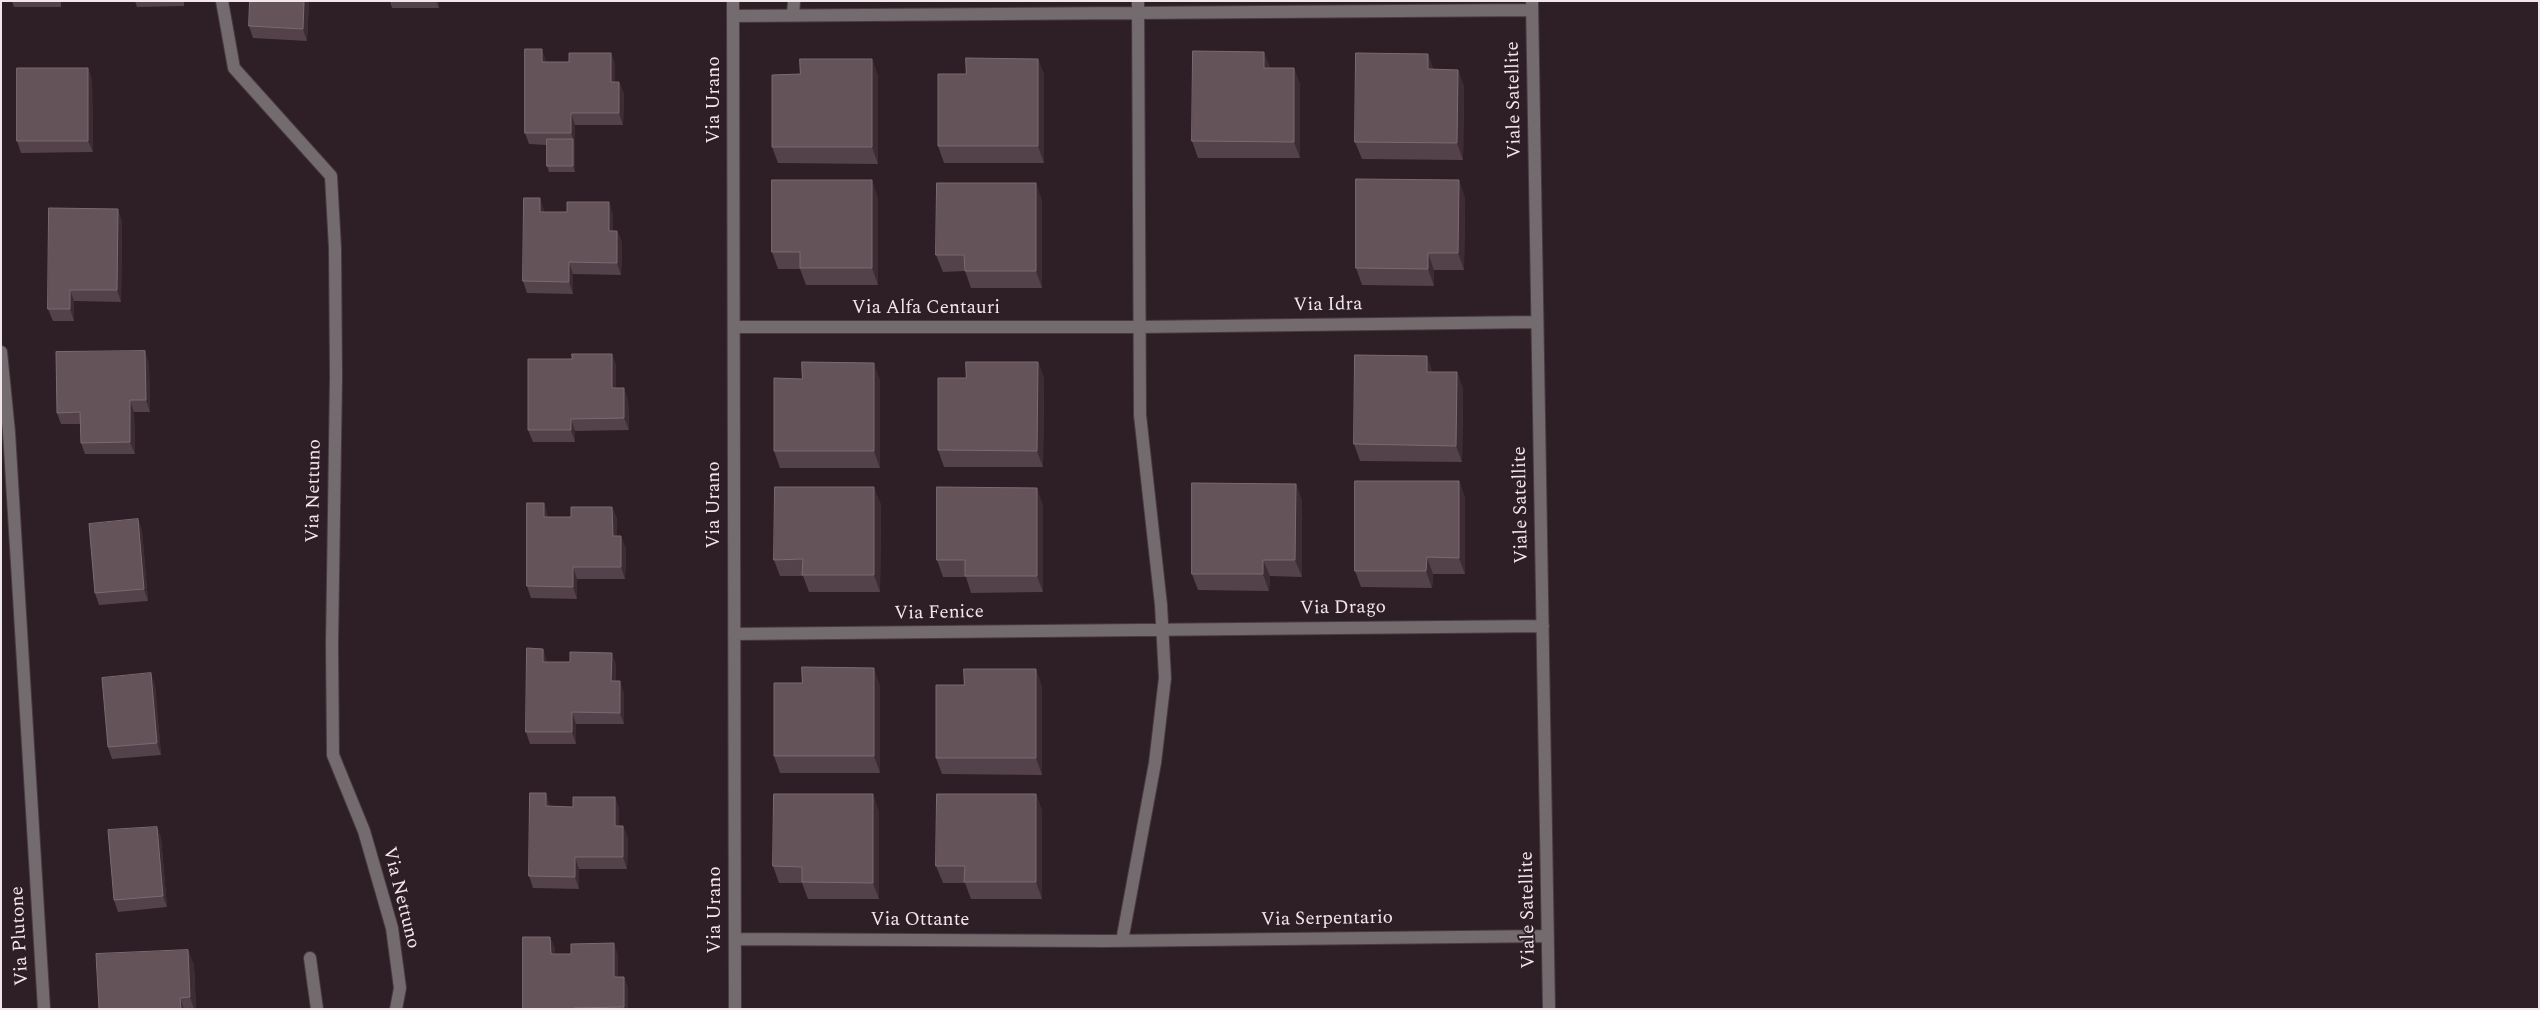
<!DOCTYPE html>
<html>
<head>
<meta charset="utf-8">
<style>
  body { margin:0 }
  #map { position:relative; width:2540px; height:1010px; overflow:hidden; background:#2e1e25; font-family:Spectral,serif }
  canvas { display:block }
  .frame { position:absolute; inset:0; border:2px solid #f1e6ea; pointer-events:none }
</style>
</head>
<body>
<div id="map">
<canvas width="2540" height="1010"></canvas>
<div class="frame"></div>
</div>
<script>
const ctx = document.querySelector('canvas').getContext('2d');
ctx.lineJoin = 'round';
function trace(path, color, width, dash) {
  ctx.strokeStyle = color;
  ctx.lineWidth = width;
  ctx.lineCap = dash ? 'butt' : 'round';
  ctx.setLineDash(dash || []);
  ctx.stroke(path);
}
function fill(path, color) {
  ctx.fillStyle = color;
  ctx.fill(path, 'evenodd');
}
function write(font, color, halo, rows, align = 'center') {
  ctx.font = font + ' Spectral,serif';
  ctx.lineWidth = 4;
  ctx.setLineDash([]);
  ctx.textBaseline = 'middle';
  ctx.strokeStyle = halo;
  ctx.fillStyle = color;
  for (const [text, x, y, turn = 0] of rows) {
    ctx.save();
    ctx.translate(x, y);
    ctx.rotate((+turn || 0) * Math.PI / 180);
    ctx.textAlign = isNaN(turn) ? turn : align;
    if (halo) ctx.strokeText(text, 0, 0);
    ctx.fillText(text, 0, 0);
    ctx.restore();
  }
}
const minor = new Path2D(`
  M222,1L234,68L331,176L335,248L336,377L332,645L333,755L364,831L392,928L400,988L396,1009
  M733,1L735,1009
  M1532,1L1549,1009
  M793,15L794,1
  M733,16L1532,10
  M734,327H1138L1537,322
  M1,352L9,432L44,1009
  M734,634L1543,626
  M735,939L1106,941L1548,936
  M1122,941L1155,763L1165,678L1161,605L1140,415L1138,1
  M310,958L317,1009`);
trace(minor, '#493a41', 14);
trace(minor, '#746b6f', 12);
fill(new Path2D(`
  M12,1H61V7H14Z
  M135,1H184V6L137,7Z
  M250,1H309L307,41L253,38L249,26Z
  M390,1H439V8H392Z
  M611,53L615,65V82H619L624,94L623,125H575V172H549L547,166V145L529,144L525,133L546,61V62H569Z
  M872,59L878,76V164L778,163L772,147L800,74Z
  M1038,59L1044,75V163H944L938,146L966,74Z
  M88,68L92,80L93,152L21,153L17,141Z
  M1270,68H1294L1300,85V158H1198L1192,141Z
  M1434,69L1458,70L1464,87L1463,160L1362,159L1355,142Z
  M878,197V285H806L800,269H778L772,252Z
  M1465,197L1464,270H1434V286L1362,285L1356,268Z
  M1042,200V288H971L965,271L943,272L936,255Z
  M544,210V212L613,214V231H617L622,243L621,275L573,274V294L527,293L523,281Z
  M122,221L121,302L74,301V321H53L48,309Z
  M612,354L616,366V388L628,399L629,430L575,431V442H533L528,430L572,359Z
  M1038,362L1044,379L1043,467H944L938,450L966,378Z
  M149,363L150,412H134L135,454H85L81,443V424H61L57,413Z
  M1432,372H1457L1463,389L1462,462L1360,461L1354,444Z
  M880,380V468H780L774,451Z
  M1459,481L1465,498V574H1433L1432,588L1361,587L1355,571Z
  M1296,484L1302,501V577L1270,576L1269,591L1198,590L1192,574Z
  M544,503L548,517H571L612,507L617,519V536L626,548L625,579H577V599L531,598L527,586Z
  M881,504L880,592H809L803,576H780L774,560Z
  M1043,505V592L971,593L966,577H943L937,560Z
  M138,519L142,531L148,601L99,605L95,593Z
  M543,649L547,662L616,664V681L624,693V724H576V744H530L526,732Z
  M155,685L161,755L112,759L108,747Z
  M880,685V773H780L774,756Z
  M1042,686V775L942,774L936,758Z
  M1036,794L1042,811V899H971L965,883H943L936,866Z
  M615,797L619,809V826H623L628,838L627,869H579V889L533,888L529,876L550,805V806L573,807Z
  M879,811V899H808L802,883H779L773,866Z
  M157,827L161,838L167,907L118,912L114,900Z
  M550,937L555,949V954L618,955V977H624L628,989V1009H523Z
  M188,950L194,966L196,1009H99Z`), '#534249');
fill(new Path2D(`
  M304,1H309L307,41L303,29Z
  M436,1H439V8Z
  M542,49L546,61V74L542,62Z
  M1264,52L1271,69L1264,68Z
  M611,53L615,65V94L611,82Z
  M1428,54L1434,70L1428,69Z
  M872,59L878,76V164L872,147Z
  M1038,59L1044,75V163L1038,146Z
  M88,68L92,80L93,152L88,141Z
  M1294,68L1300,85V158L1294,142Z
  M1458,70L1464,87L1463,160L1457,143Z
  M619,82L624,94L623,125L619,113Z
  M571,113L575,125V172L573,166V139L571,133Z
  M872,180L878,197V285L872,268Z
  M1459,180L1465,197L1464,270L1458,253Z
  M1036,183L1042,200V288L1036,271Z
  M540,198L544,210V224L540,212Z
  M609,202L613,214V243L609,231Z
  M118,209L122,221L121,302L117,290Z
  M617,231L622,243L621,275L617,263Z
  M1428,253L1434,270V286L1428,269Z
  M569,262L573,274V294L569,282Z
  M70,290L74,301V321L70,309Z
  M145,351L149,363L150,412L146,400Z
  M612,354L616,366V399L612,388Z
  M1427,356L1433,373L1427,372Z
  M1038,362L1044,379L1043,467L1037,451Z
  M874,363L880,380V468L874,451Z
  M1457,372L1463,389L1462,462L1456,446Z
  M624,388L628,399L629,430L624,418Z
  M130,400L134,412L135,454L130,442Z
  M571,419L575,431V442L571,430Z
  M1459,481L1465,498V574L1459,558Z
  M1296,484L1302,501V577L1295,560Z
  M874,487L881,504L880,592L874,575Z
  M1037,488L1043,505V592L1037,576Z
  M544,503L548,515L549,529L544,517Z
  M612,507L617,519V548L613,536Z
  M138,519L142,531L148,601L144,589Z
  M621,536L626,548L625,579L621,567Z
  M1427,557L1433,574L1432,588L1426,571Z
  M1263,560L1270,576L1269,591L1263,574Z
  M573,567L577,579V599L573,587Z
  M543,649L547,661V673L543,662Z
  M612,653L616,664V693L611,681Z
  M874,668L880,685V773L874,756Z
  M1036,669L1042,686V775L1036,758Z
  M151,673L155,685L161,755L157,743Z
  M620,681L624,693V724L620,713Z
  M572,712L576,724V744L572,732Z
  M546,793L550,805V818L546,806Z
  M873,794L879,811V899L873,883Z
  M1036,794L1042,811V899L1036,882Z
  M615,797L619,809V838L615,826Z
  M623,826L628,838L627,869L623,857Z
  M157,827L161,838L167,907L163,896Z
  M575,857L579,869V889L575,877Z
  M550,937L555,949V966L551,954Z
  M614,943L618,955V988L614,977Z
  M188,950L194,966L196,1009H194L190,997Z
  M624,977L628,989V1009H625L624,1007Z
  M180,998L184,1009H181Z`), '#3d2c33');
const building = new Path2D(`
  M250,1H304L303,29L249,26Z
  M525,49H542V62H569V53H611V82H619V113H571V133H525Z
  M1193,51L1264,52V68H1294V142L1192,141Z
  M1356,53L1428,54V69L1458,70L1457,143L1355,142Z
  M966,58L1038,59V146H938V74H966Z
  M800,59H872V147H772V75L800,74Z
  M17,68H88V141H17Z
  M547,139H573V166H547Z
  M1356,179L1459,180L1458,253H1428V269L1356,268Z
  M772,180H872V268H800V252H772Z
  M937,183H1036V271H965L964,255H936Z
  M524,198H540V212H567V202H609V231H617V263L569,262V282L523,281Z
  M49,208L118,209L117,290H70V309H48Z
  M145,351L146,400H130V442L81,443L80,412L57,413L56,352Z
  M572,354H612V388H624V418L571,419V430H528V359H572Z
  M1355,355L1427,356V372H1457L1456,446L1354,444Z
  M802,362L874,363V451H774V378L802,379Z
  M966,362H1038L1037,451L938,450V378H966Z
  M1355,481H1459V558L1427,557L1426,571H1355Z
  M1192,483L1296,484L1295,560H1263V574H1192Z
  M775,487H874V575H802L803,559L774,560Z
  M937,487L1037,488V576H965V560H937Z
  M527,503H544V517H571V507H612L613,536H621V567H573V587L527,586Z
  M138,519L144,589L95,593L89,524Z
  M527,648L543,649V662H570V652L612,653L611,681H620V713L572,712V732H526Z
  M802,667L874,668V756H774V683H802Z
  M964,669H1036V758H936V685H964Z
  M151,673L157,743L108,747L102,678Z
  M530,793H546V806L573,807V797H615V826H623V857H575V877L529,876Z
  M774,794H873V883L802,882V867L773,866Z
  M937,794H1036V882H964L965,866H936Z
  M157,827L163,896L114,900L108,830Z
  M523,937H550L551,954H571V944L614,943V977H624V1007L574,1008V1009H523Z
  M188,950L190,997L180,998L181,1009H99L96,954Z`);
fill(building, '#64545a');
trace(building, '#7a6b71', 1);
write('19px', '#f1e6ea', '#2e1e25', [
  ["Via Urano",715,100,-90],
  ["Viale Satellite",1515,100,-91],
  ["Via Idra",1328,306,-1],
  ["Via Alfa Centauri",926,309],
  ["Via Nettuno",315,491,-89],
  ["Via Urano",715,505,-90],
  ["Viale Satellite",1522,505,-91],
  ["Via Drago",1343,609,-1],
  ["Via Fenice",939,614,-1],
  ["Via Nettuno",400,898,76],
  ["Via Urano",716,910,-90],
  ["Viale Satellite",1529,910,-91],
  ["Via Serpentario",1327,920,-1],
  ["Via Ottante",920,921],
  ["Via Plutone",21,936,-93]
]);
</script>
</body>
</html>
